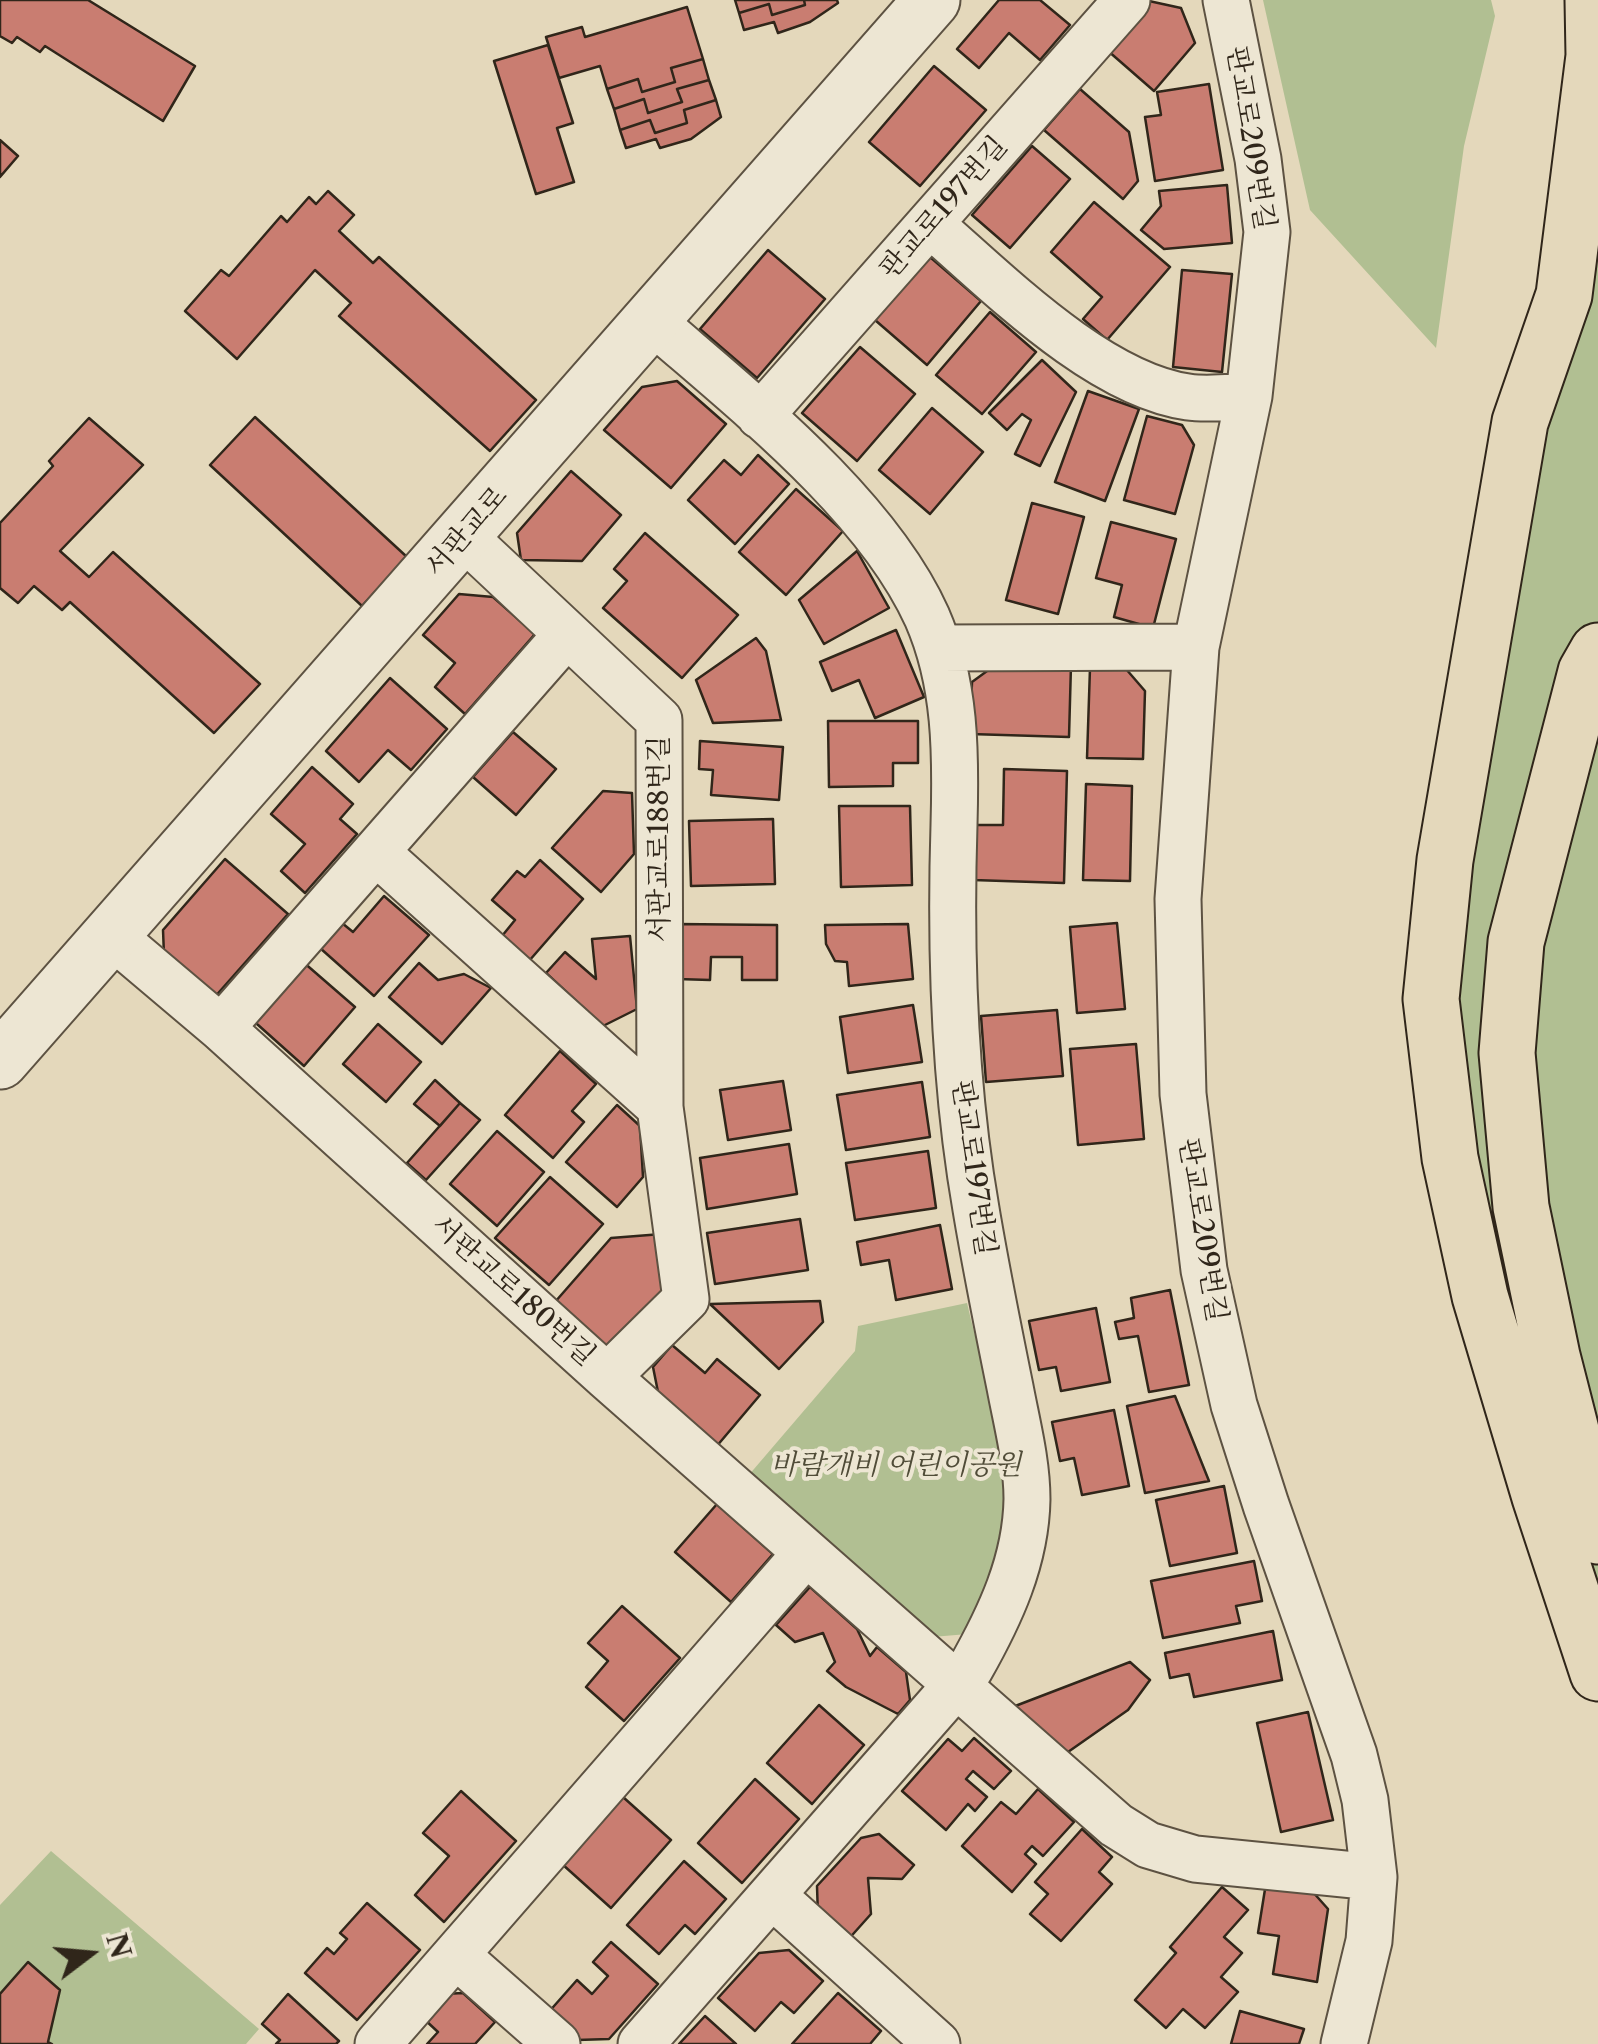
<!DOCTYPE html>
<html>
<head>
<meta charset="utf-8">
<style>
  body { margin:0 }
  #map { position:relative; width:1598px; height:2044px; overflow:hidden; background:#e4d8bb; font-family:"Libre Caslon Text",serif }
  canvas { display:block }
  .north { position:absolute; left:40px; top:1904px; width:100px; height:100px; -webkit-text-stroke:8px #ede6d3; paint-order:stroke; rotate:74deg; font-size:28px; font-weight:700; line-height:40px; text-align:center; color:#30261a }
  .north::after { content:''; display:block; margin:auto; width:35px; height:45px; background:#30261a; clip-path:polygon(50% 0,100% 100%,50% 72%,0 100%) }
</style>
</head>
<body>
<div id="map">
<canvas width="1598" height="2044"></canvas>
<div class="north">N</div>
</div>
<script>
const ctx = document.querySelector('canvas').getContext('2d');
ctx.lineJoin = 'round';
function fill(path, color) {
  ctx.fillStyle = color;
  ctx.fill(path, 'evenodd');
}
function trace(path, color, width, dash) {
  ctx.strokeStyle = color;
  ctx.lineWidth = width;
  ctx.lineCap = dash ? 'butt' : 'round';
  ctx.setLineDash(dash || []);
  ctx.stroke(path);
}
function write(font, color, halo, rows, align = 'center') {
  ctx.font = font + ' "Libre Caslon Text","Noto Serif KR",serif';
  ctx.lineWidth = 8;
  ctx.setLineDash([]);
  ctx.textBaseline = 'middle';
  ctx.strokeStyle = halo;
  ctx.fillStyle = color;
  for (const [text, x, y, turn = 0] of rows) {
    ctx.save();
    ctx.translate(x, y);
    ctx.rotate((+turn || 0) * Math.PI / 180);
    ctx.textAlign = isNaN(turn) ? turn : align;
    if (halo) ctx.strokeText(text, 0, 0);
    ctx.fillText(text, 0, 0);
    ctx.restore();
  }
}
fill(new Path2D(`
  M1263,0H1491L1495,16L1464,146L1436,348L1310,210Z
  M1598,0V1673L1431,999Z
  M967,1303C986,1385 1018,1470 998,1554C992,1581 978,1608 968,1634L932,1637L748,1476L855,1351L858,1326Z
  M51,1851L259,2029L246,2044H0V1905Z`), '#b1bf92');
const building = new Path2D(`
  M0,0H88L195,66L163,121L45,46L40,52L17,37L12,43L0,36Z
  M735,0H804L805,5L772,15L769,4L739,13Z
  M804,0H837L838,3L810,22L778,33L774,22L744,30L739,13L769,4L772,15L805,5Z
  M999,0H1040L1070,25L1040,60L1009,33L979,68L957,49Z
  M1149,1L1181,8L1195,43L1154,91L1107,50Z
  M687,7L703,59L671,68L675,82L642,92L638,79L607,89L600,66L559,78L546,37L582,27L585,37Z
  M548,45L573,123L557,128L574,182L536,194L494,61Z
  M703,59L709,80L677,89L682,102L648,113L644,99L614,109L607,89L638,79L642,92L675,82L671,68Z
  M934,66L986,110L920,186L869,142Z
  M709,80L716,100L684,110L687,123L655,133L650,120L620,130L614,109L644,99L648,113L682,102L677,89Z
  M1209,84L1223,170L1155,181L1145,117L1161,115L1157,92Z
  M1080,89L1129,132L1138,181L1123,199L1044,130Z
  M716,100L721,117L691,139L660,148L656,139L626,148L620,130L650,120L655,133L687,123L684,110Z
  M0,140L18,156L0,177Z
  M1032,146L1070,179L1010,248L972,215Z
  M1227,185L1232,243L1164,249L1141,230L1161,206L1159,191Z
  M328,191L354,215L339,231L373,263L379,257L536,400L490,451L339,316L351,303L315,270L237,359L185,311L221,270L229,276L281,216L287,222L309,197L316,204Z
  M1094,202L1170,267L1107,340L1083,319L1102,297L1051,252Z
  M768,250L825,299L757,378L700,329Z
  M930,257L981,301L927,365L875,320Z
  M1182,270L1232,274L1222,372L1173,367Z
  M990,312L1036,352L982,414L936,375Z
  M860,347L915,394L857,461L802,413Z
  M1042,360L1076,392L1040,466L1015,454L1031,420L1022,414L1007,430L989,413Z
  M677,381L726,424L671,488L604,430L642,387Z
  M1088,391L1139,409L1105,501L1055,482Z
  M932,408L983,452L930,514L879,470Z
  M1147,416L1182,425L1194,445L1175,514L1124,500Z
  M255,417L407,557L362,606L210,465Z
  M89,418L143,465L60,551L89,577L113,552L260,684L214,733L70,602L62,610L34,586L18,603L0,588V523L53,466L49,461Z
  M758,455L789,484L735,544L688,500L724,460L741,475Z
  M571,471L621,515L582,561L521,560L517,533Z
  M796,489L843,531L786,595L739,552Z
  M1032,503L1084,517L1058,614L1006,600Z
  M1111,522L1176,539L1153,628L1114,617L1122,585L1096,578Z
  M645,533L738,615L682,678L603,608L627,581L614,569Z
  M857,551L889,608L824,644L799,600Z
  M459,594L493,597L535,634L465,714L435,687L455,663L423,635Z
  M896,630L924,697L875,718L859,680L832,691L820,662Z
  M756,638L766,651L781,720L713,723L696,680Z
  M998,663L1071,665L1069,737L970,734L972,682Z
  M1090,668L1126,669L1145,691L1143,759L1087,758Z
  M390,678L447,729L411,770L388,750L359,782L326,751Z
  M828,721H918V763H893V786L829,787Z
  M513,732L556,769L516,815L473,777Z
  M700,741L783,747L779,800L711,795L713,770L699,769Z
  M312,767L353,804L340,819L357,834L305,893L281,871L305,844L271,814Z
  M1004,769L1067,771L1064,883L973,880L974,825H1003Z
  M1086,784L1132,786L1130,881L1083,880Z
  M603,791L632,793L634,854L601,892L552,848Z
  M839,806H910L912,885L841,887Z
  M773,819L775,884L691,886L689,821Z
  M225,859L288,914L213,999L164,955L163,930Z
  M540,860L583,899L529,961L502,936L515,920L492,900L517,871L525,877Z
  M384,896L429,935L374,996L320,948L342,923L353,932Z
  M1117,923L1125,1009L1077,1013L1070,927Z
  M677,924L777,925V980H742V957H711L710,980L677,979Z
  M908,924L913,979L849,986L847,962L835,961L826,944L825,925Z
  M630,936L637,1009L603,1026L546,973L565,952L596,979L592,939Z
  M302,961L355,1007L304,1066L257,1024L255,1014Z
  M419,963L438,980L464,974L491,988L442,1044L389,997Z
  M913,1005L922,1062L848,1073L840,1017Z
  M1057,1010L1063,1076L986,1082L981,1016Z
  M378,1024L421,1062L386,1102L343,1064Z
  M1136,1044L1144,1139L1078,1145L1070,1049Z
  M560,1051L596,1084L572,1111L584,1122L553,1158L505,1115Z
  M435,1080L460,1103L440,1126L414,1104Z
  M783,1081L791,1130L728,1140L720,1090Z
  M922,1082L930,1137L846,1150L837,1095Z
  M460,1103L480,1120L426,1180L407,1163Z
  M617,1105L640,1126L643,1177L617,1207L566,1162Z
  M497,1131L544,1172L497,1226L450,1184Z
  M789,1144L797,1194L707,1209L700,1158Z
  M928,1151L936,1208L855,1220L846,1163Z
  M550,1177L603,1224L549,1285L495,1238Z
  M800,1219L808,1270L715,1284L707,1233Z
  M940,1225L952,1289L896,1300L889,1260L861,1265L857,1242Z
  M662,1234L667,1287L610,1352L555,1302L611,1238Z
  M1170,1290L1189,1385L1149,1392L1138,1336L1119,1339L1115,1322L1134,1318L1131,1298Z
  M820,1301L823,1322L779,1369L710,1304Z
  M1096,1308L1110,1382L1061,1391L1056,1367L1039,1370L1029,1321Z
  M672,1345L705,1373L717,1359L760,1395L716,1447L659,1397L653,1367Z
  M1175,1396L1209,1481L1145,1493L1127,1406Z
  M1114,1410L1129,1486L1082,1495L1074,1458L1060,1461L1052,1422Z
  M1224,1486L1237,1553L1170,1566L1156,1500Z
  M717,1504L773,1554L731,1602L675,1552Z
  M1254,1561L1262,1601L1236,1606L1240,1623L1163,1638L1151,1581Z
  M810,1587L857,1629L870,1656L877,1647L906,1672L910,1700L898,1714L846,1687L827,1671L835,1662L823,1633L795,1642L776,1625Z
  M622,1606L680,1658L624,1721L586,1687L608,1661L588,1643Z
  M1273,1631L1282,1680L1194,1697L1189,1674L1170,1678L1165,1653Z
  M1130,1662L1150,1680L1128,1710L1068,1752L1010,1708Z
  M819,1705L864,1745L812,1804L767,1763Z
  M1308,1712L1333,1820L1281,1832L1257,1723Z
  M974,1738L1011,1771L994,1789L973,1771L966,1779L987,1797L975,1811L968,1804L946,1830L902,1791L948,1739L962,1751Z
  M755,1779L799,1819L742,1883L698,1843Z
  M1038,1789L1074,1822L1043,1856L1032,1846L1025,1854L1036,1864L1012,1892L962,1846L1001,1802L1016,1814Z
  M461,1791L516,1841L444,1922L415,1895L449,1856L423,1833Z
  M623,1797L671,1840L611,1908L562,1864Z
  M1082,1829L1112,1857L1099,1872L1112,1884L1061,1941L1030,1914L1048,1894L1035,1882Z
  M879,1834L914,1865L902,1879L868,1878L871,1914L846,1942L818,1917L817,1886L861,1838Z
  M684,1861L726,1899L695,1934L685,1925L659,1954L627,1925Z
  M1266,1883L1312,1891L1328,1909L1317,1982L1273,1974L1279,1936L1258,1933Z
  M1222,1887L1248,1910L1224,1937L1242,1953L1221,1977L1238,1992L1205,2028L1183,2009L1166,2028L1135,2000L1176,1953L1170,1947Z
  M367,1903L420,1950L357,2020L305,1973L327,1948L334,1954L347,1939L340,1933Z
  M611,1942L658,1984L609,2039L577,2040L547,2014L577,1980L592,1994L608,1976L593,1962Z
  M789,1950L823,1981L794,2013L781,2002L755,2031L718,1998L759,1953Z
  M28,1962L60,1990L48,2042L52,2044H0V1994Z
  M463,1993L495,2022L475,2044H427L438,2032L423,2018L444,1994Z
  M838,1993L881,2031L870,2044H792Z
  M288,1994L339,2041L336,2044H276L280,2040L262,2024Z
  M1240,2011L1304,2029L1299,2044H1231Z
  M705,2016L736,2044H679Z`);
fill(building, '#c97d71');
trace(building, '#30261a', 2.5);
const minor = new Path2D(`
  M1226,0L1258,159L1267,232L1249,396L1196,647L1178,899L1183,1094L1204,1270L1234,1405L1266,1505L1354,1755L1365,1800L1374,1877L1369,1941L1344,2044
  M930,224C997,282 1097,384 1188,397C1208,400 1229,397 1249,396
  M760,416L1127,0
  M463,536L659,720L660,1107L686,1299L607,1377
  M939,648L1196,647
  M376,852L660,1107
  M111,935L221,1028L607,1377L1116,1825L1148,1845L1195,1859L1374,1877
  M221,1028L567,634
  M773,1896L937,2044
  M457,1956L557,2044
  M378,2044L806,1553
  M641,2044L970,1669C1000,1616 1026,1561 1027,1499C1027,1462 1017,1424 1010,1387C998,1328 986,1269 976,1209C954,1083 950,952 954,825C956,754 956,683 927,617C876,504 744,401 651,320`);
const tertiary = new Path2D(`
  M0,1061L932,0`);
const motorway = new Path2D(`
  M1593,0L1594,56L1564,295L1520,422L1445,860L1431,999L1450,1158L1480,1296L1540,1497L1598,1673
  M1598,651L1586,672L1516,942L1507,1053L1521,1207L1552,1356L1598,1536`);
trace(minor, '#5d5242', 49);
trace(tertiary, '#5d5242', 59);
trace(motorway, '#30261a', 59);
trace(minor, '#ede6d3', 45);
trace(tertiary, '#ede6d3', 55);
trace(motorway, '#e4d8bb', 55);
write('28px', '#30261a', '#ede6d3', [
  ["판교로209번길",1250,138,81],
  ["판교로197번길",944,208,-49],
  ["서판교로",467,532,-49],
  ["서판교로188번길",660,839,-90],
  ["판교로197번길",973,1168,82],
  ["판교로209번길",1202,1230,81],
  ["서판교로180번길",513,1291,42]
]);
write('italic 28px', '#504c38', '#ede6d3', [
  ["바람개비 어린이공원",896,1466]
]);
</script>
</body>
</html>
